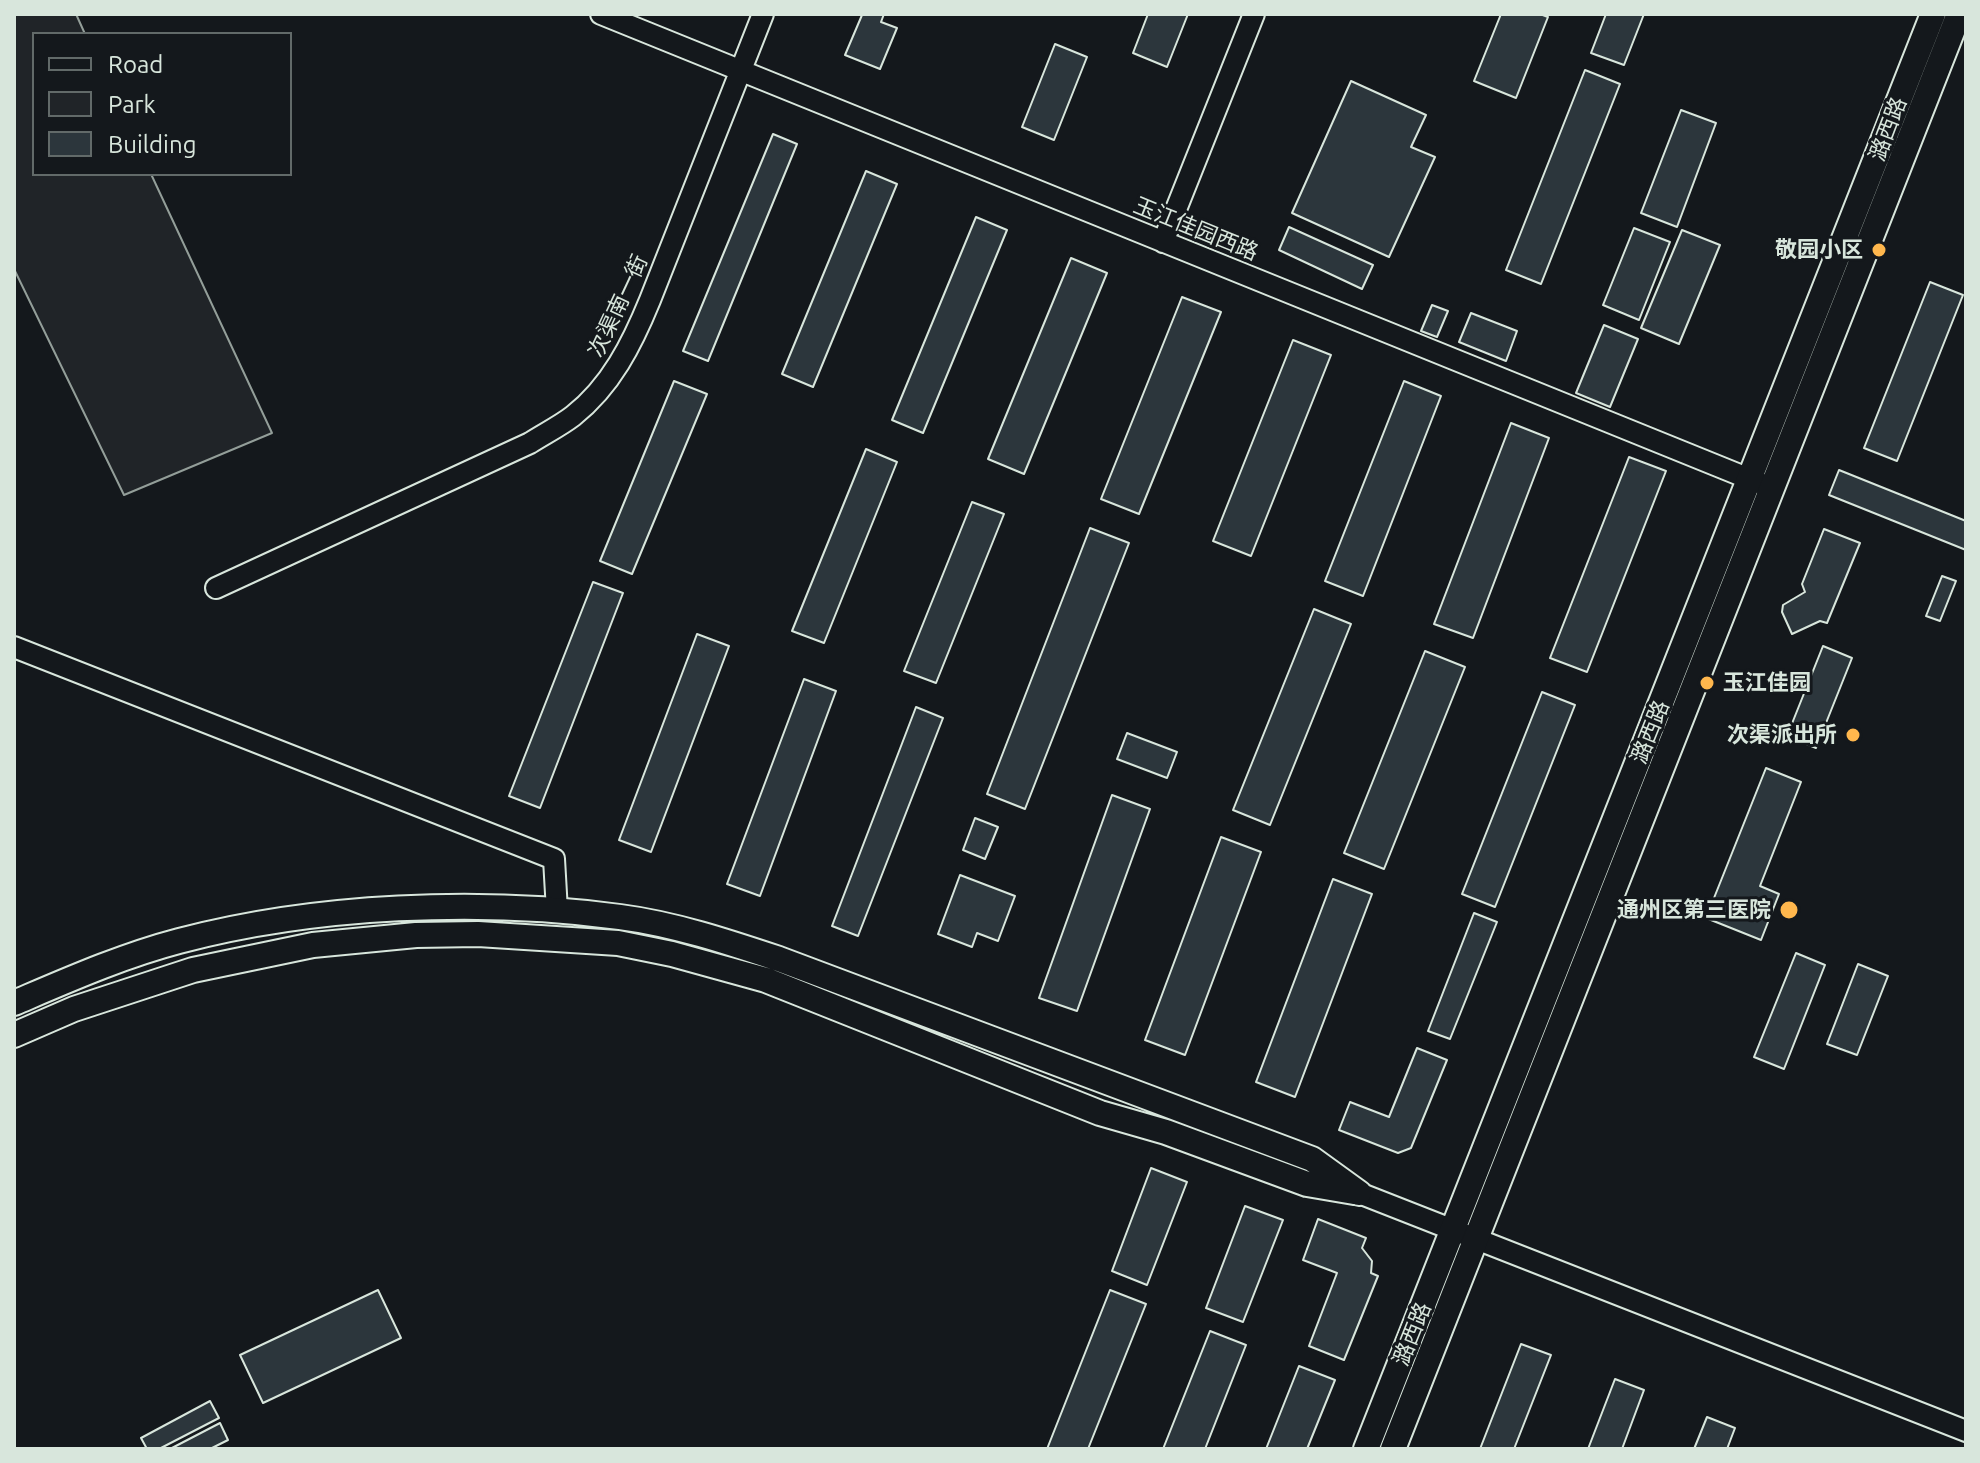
<!DOCTYPE html>
<html>
<head>
<meta charset="utf-8">
<style>
  body { margin:0 }
  #map { position:relative; width:1980px; height:1463px; overflow:hidden; background:#14181c; font-family:Ubuntu,sans-serif }
  canvas { display:block }
  .frame { position:absolute; inset:0; border:16px solid #d8e6dc; pointer-events:none }
  .legend { position:absolute; left:32px; top:32px; width:260px; height:144px; box-sizing:border-box; background:#14181c; border:2px solid #626a69; margin:0; padding:10px 14px; list-style:none; font-size:24px; color:#d8e6dc }
  .legend li { display:flex; align-items:center; gap:16px; height:40px }
  .legend b { width:40px; border:2px solid #626a69 }
</style>
</head>
<body>
<div id="map">
<canvas width="1980" height="1463"></canvas>
<div class="frame"></div>
<ul class="legend">
<li><b style="height:10px;background:#14181c"></b>Road</li>
<li><b style="height:22px;background:#202428"></b>Park</li>
<li><b style="height:22px;background:#2c363c"></b>Building</li>
</ul>
</div>
<script>
const ctx = document.querySelector('canvas').getContext('2d');
ctx.lineJoin = 'round';
function fill(path, color) {
  ctx.fillStyle = color;
  ctx.fill(path, 'evenodd');
}
function trace(path, color, width, dash) {
  ctx.strokeStyle = color;
  ctx.lineWidth = width;
  ctx.lineCap = dash ? 'butt' : 'round';
  ctx.setLineDash(dash || []);
  ctx.stroke(path);
}
function write(font, color, halo, rows, align = 'center') {
  ctx.font = font + ' Ubuntu,"Noto Sans SC",sans-serif';
  ctx.lineWidth = 6;
  ctx.setLineDash([]);
  ctx.textBaseline = 'middle';
  ctx.strokeStyle = halo;
  ctx.fillStyle = color;
  for (const [text, x, y, turn = 0] of rows) {
    ctx.save();
    ctx.translate(x, y);
    ctx.rotate((+turn || 0) * Math.PI / 180);
    ctx.textAlign = isNaN(turn) ? turn : align;
    if (halo) ctx.strokeText(text, 0, 0);
    ctx.fillText(text, 0, 0);
    ctx.restore();
  }
}
const green = new Path2D(`
  M14,14H76L85,34H34V174H151L272,433L124,495L14,269Z`);
fill(green, '#202428');
trace(green, '#939e99', 2);
const building = new Path2D(`
  M859,14H884L881,22L897,28L880,69L845,55L862,15Z
  M1148,14H1188L1167,67L1133,53Z
  M1501,14H1540L1548,17L1516,98L1474,81Z
  M1606,14H1644L1624,65L1591,53Z
  M1055,44L1087,57L1054,140L1022,127Z
  M1585,70L1620,84L1541,284L1506,270Z
  M1351,81L1426,115L1411,147L1435,157L1389,257L1292,213Z
  M1681,110L1716,123L1677,227L1641,213Z
  M773,134L797,144L708,361L683,351Z
  M866,171L897,184L813,387L782,374Z
  M976,217L1007,230L923,433L892,420Z
  M1289,227L1373,265L1362,289L1279,250Z
  M1634,228L1670,242L1639,320L1603,305Z
  M1682,230L1720,245L1679,344L1641,328Z
  M1071,258L1107,273L1024,474L988,459Z
  M1930,282L1963,295L1897,461L1864,448Z
  M1182,297L1221,312L1139,514L1101,499Z
  M1432,305L1448,311L1437,337L1421,331Z
  M1471,313L1517,331L1506,361L1459,342Z
  M1604,325L1638,339L1610,407L1576,393Z
  M1293,340L1331,355L1251,556L1213,541Z
  M674,381L707,394L632,574L600,561Z
  M1404,381L1441,396L1363,596L1325,581Z
  M1511,423L1549,438L1473,638L1434,624Z
  M866,449L897,462L824,643L792,631Z
  M1629,457L1666,471L1587,672L1550,658Z
  M1839,470L1966,521V550L1829,495Z
  M972,502L1004,514L936,683L904,671Z
  M1090,528L1129,543L1025,809L987,794Z
  M1824,529L1860,543L1827,623L1820,621L1792,634L1782,612L1783,605L1805,592L1802,584Z
  M1942,576L1956,581L1940,621L1926,616Z
  M593,582L623,593L540,808L509,796Z
  M1314,609L1351,624L1270,825L1233,810Z
  M697,634L729,646L651,852L619,840Z
  M1823,646L1852,658L1816,748L1787,736Z
  M1425,651L1465,667L1384,869L1344,853Z
  M804,679L836,691L760,896L727,884Z
  M1542,692L1575,705L1495,907L1462,894Z
  M916,707L943,718L858,936L832,926Z
  M1127,733L1177,752L1167,778L1117,759Z
  M1766,768L1801,782L1760,886L1779,894L1761,940L1706,918Z
  M1112,795L1150,809L1077,1011L1039,998Z
  M975,818L998,827L985,859L963,850Z
  M1221,837L1261,852L1185,1055L1145,1040Z
  M960,875L1015,896L998,941L977,933L972,947L938,934Z
  M1333,879L1372,894L1295,1097L1256,1082Z
  M1474,913L1497,922L1450,1039L1428,1031Z
  M1796,953L1825,965L1784,1069L1754,1057Z
  M1858,964L1888,976L1857,1055L1827,1044Z
  M1417,1048L1447,1060L1411,1148L1398,1153L1339,1130L1350,1102L1389,1117Z
  M1151,1168L1187,1182L1147,1285L1112,1271Z
  M1245,1206L1283,1220L1243,1322L1206,1308Z
  M1318,1219L1366,1238L1362,1248L1372,1261L1371,1273L1378,1276L1344,1360L1309,1346L1337,1273L1303,1260Z
  M378,1290L401,1338L263,1403L240,1355Z
  M1110,1290L1146,1304L1088,1449H1047Z
  M1210,1331L1246,1345L1205,1449H1163Z
  M1521,1344L1551,1355L1514,1449H1480Z
  M1299,1366L1335,1380L1307,1449H1266Z
  M1615,1379L1644,1390L1622,1449H1588Z
  M210,1401L219,1418L159,1449H147L141,1438Z
  M1707,1417L1735,1428L1727,1449H1694Z
  M220,1423L228,1440L210,1449H170Z`);
fill(building, '#2c363c');
trace(building, '#d8e6dc', 2);
const minor = new Path2D(`
  M601,14L1762,484
  M1163,242L1254,14
  M216,588L530,443C544,434 560,426 573,416C611,386 632,344 650,300L763,14
  M14,647L554,859L557,911
  M1359,1193L1966,1431`);
const major = new Path2D(`
  M14,1003C68,980 122,956 179,941C315,905 481,898 620,917C674,924 728,942 779,959L1312,1159L1359,1193
  M14,1035L74,1009L193,970L313,945L416,935L478,934L618,943L672,954L766,980L1100,1113L1166,1132L1307,1184L1354,1192
  M1366,1449L1933,14
  M1393,1449L1959,14`);
trace(minor, '#d8e6dc', 24);
trace(major, '#d8e6dc', 28);
trace(minor, '#14181c', 20);
trace(major, '#14181c', 24);
for (const [x, y, r, color] of [
  [1879,250,8,"#ffb74d"],
  [1707,683,8,"#ffb74d"],
  [1853,735,8,"#ffb74d"],
  [1789,910,10,"#ffb74d"]
]) {
  const dot = new Path2D();
  dot.arc(x, y, r, 0, 2 * Math.PI);
  ctx.fillStyle = color;
  ctx.fill(dot);
  trace(dot, '#14181c', 3);
}
write('22px', '#d8e6dc', '#14181c', [
  ["潞西路",1888,129,-69],
  ["玉江佳园西路",1196,229,22],
  ["次渠南一街",618,306,-65],
  ["潞西路",1650,732,-68],
  ["潞西路",1412,1334,-68]
]);
write('bold 22px', '#d8e6dc', '#14181c', [
  ["敬园小区",1863,250],
  ["玉江佳园",1723,683,"left"],
  ["次渠派出所",1837,735],
  ["通州区第三医院",1771,910]
], 'right');
</script>
</body>
</html>
